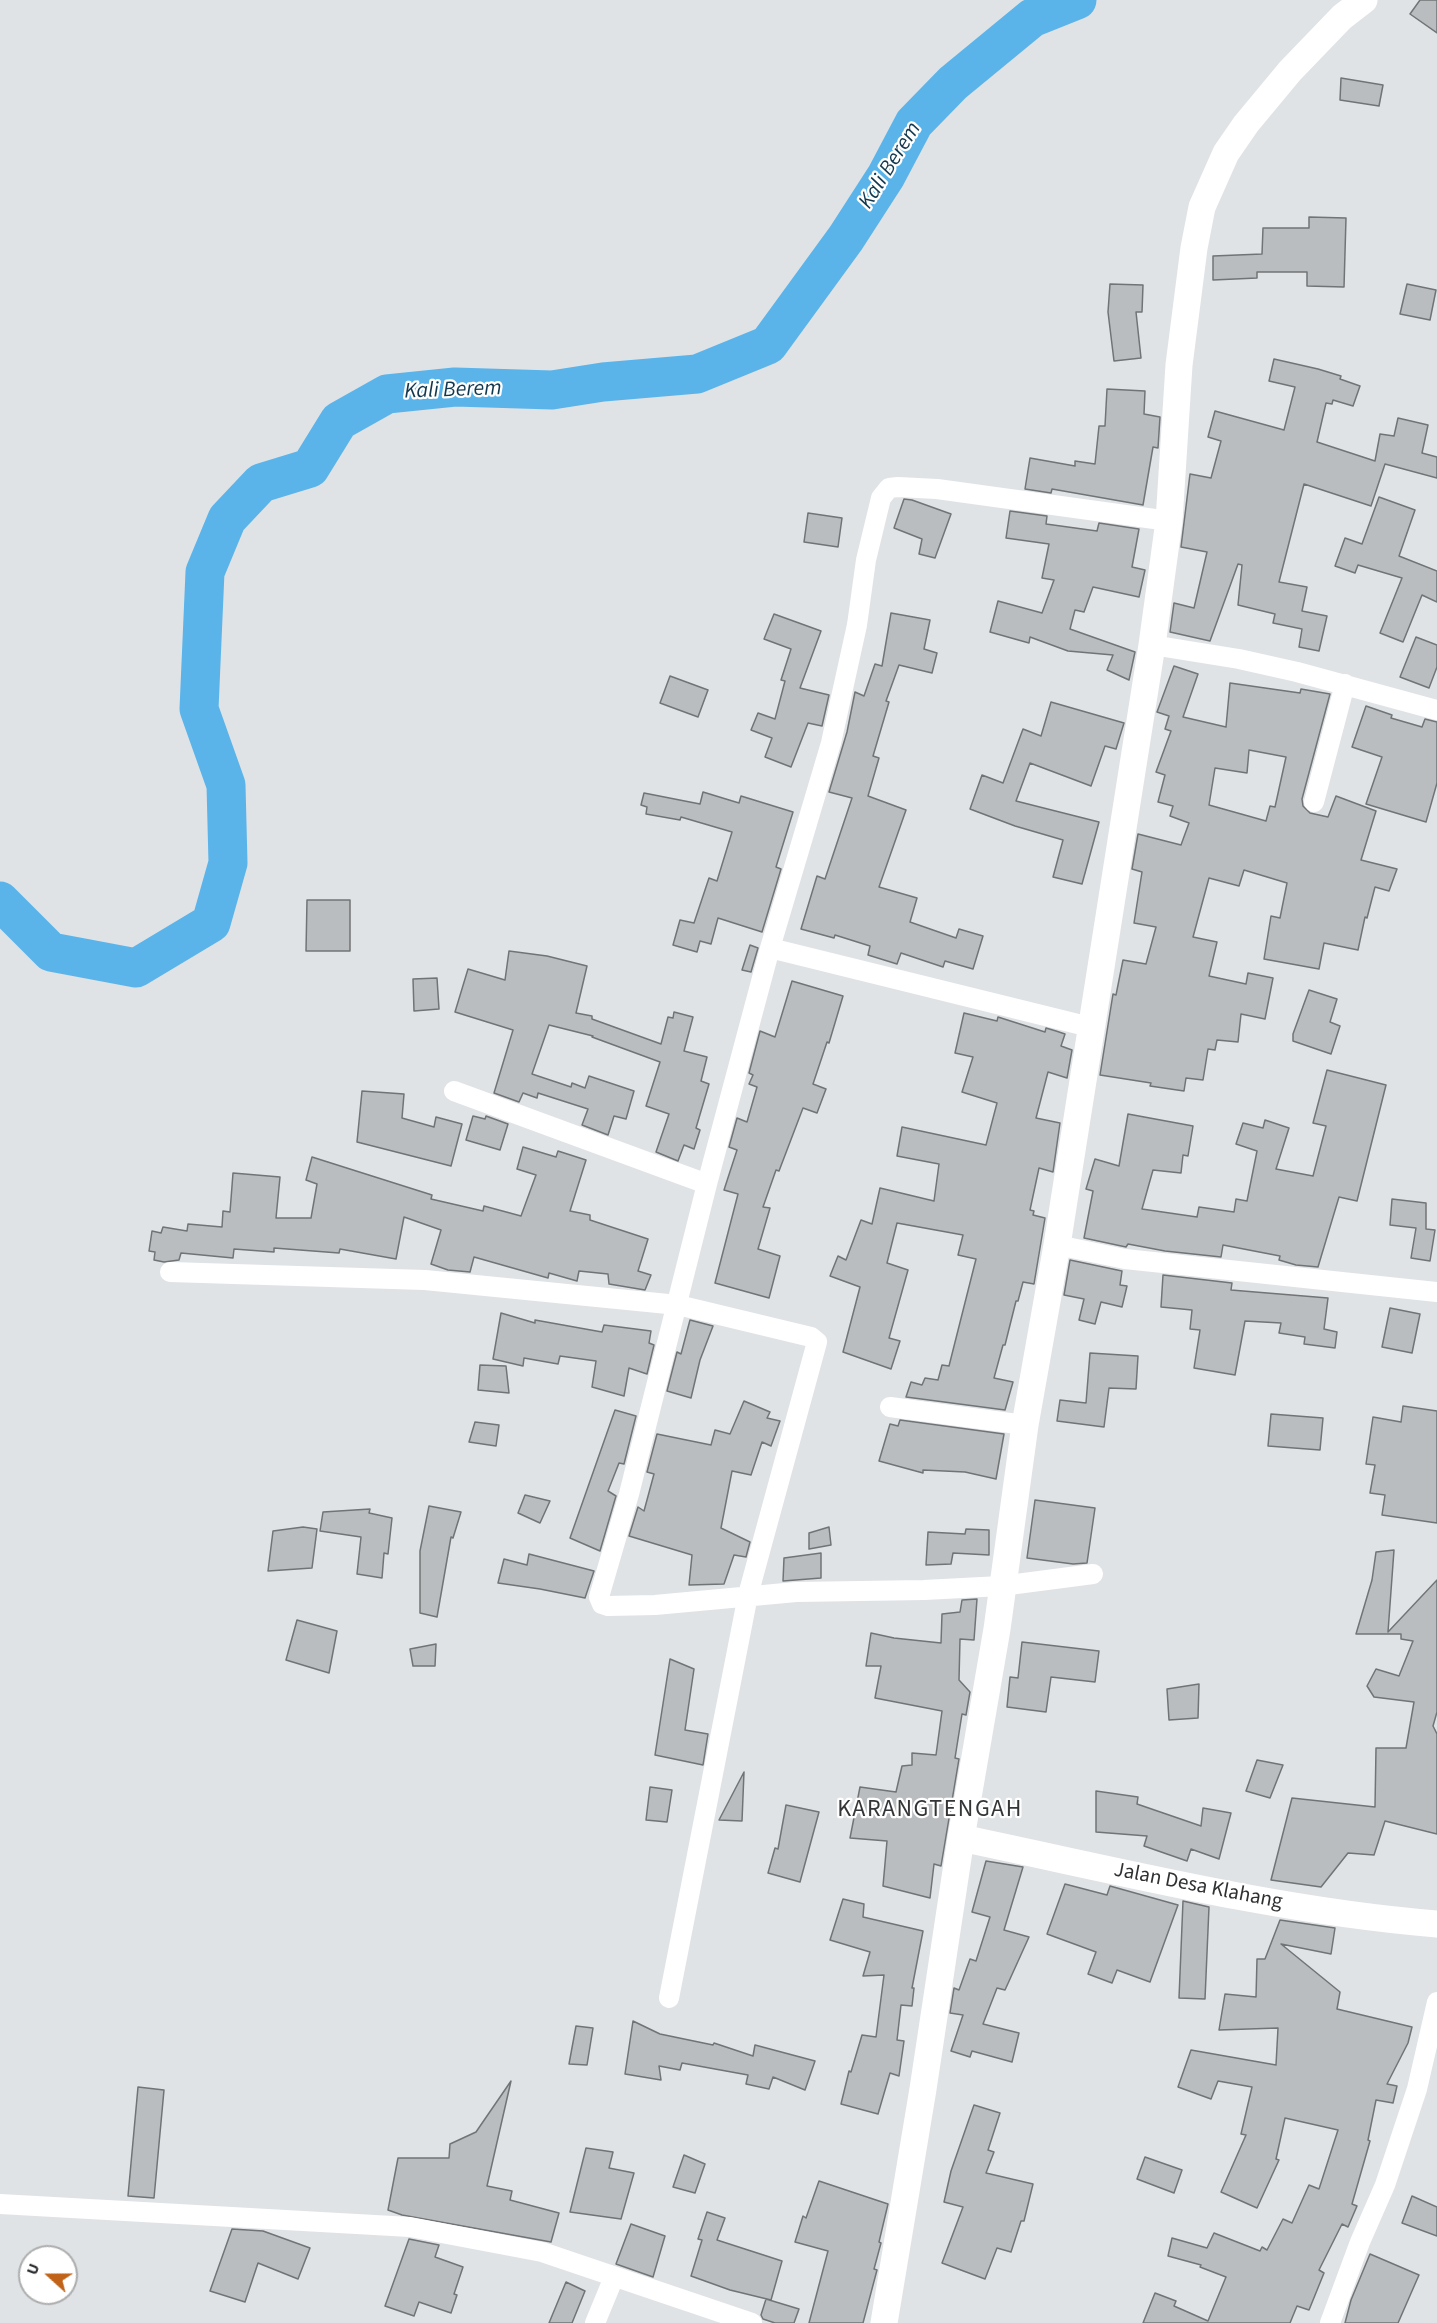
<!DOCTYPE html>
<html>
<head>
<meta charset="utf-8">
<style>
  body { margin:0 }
  #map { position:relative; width:1437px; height:2323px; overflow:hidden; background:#e0e3e6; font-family:"Source Sans 3",sans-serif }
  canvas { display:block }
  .north { position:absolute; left:18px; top:2245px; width:60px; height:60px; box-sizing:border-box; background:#fff; border:2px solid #acadad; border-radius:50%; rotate:291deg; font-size:16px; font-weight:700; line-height:24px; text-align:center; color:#303132 }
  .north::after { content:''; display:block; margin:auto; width:21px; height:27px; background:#c06217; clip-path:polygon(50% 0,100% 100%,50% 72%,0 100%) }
</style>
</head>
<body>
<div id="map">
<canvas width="1437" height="2323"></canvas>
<div class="north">U</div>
</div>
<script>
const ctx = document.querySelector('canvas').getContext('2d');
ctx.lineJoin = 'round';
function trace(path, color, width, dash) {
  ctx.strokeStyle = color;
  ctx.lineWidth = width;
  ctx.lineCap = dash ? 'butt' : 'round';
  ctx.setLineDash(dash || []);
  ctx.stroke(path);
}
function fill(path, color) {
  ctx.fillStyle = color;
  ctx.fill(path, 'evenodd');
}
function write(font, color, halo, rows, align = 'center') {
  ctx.font = font + ' "Source Sans 3",sans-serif';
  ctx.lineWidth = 4.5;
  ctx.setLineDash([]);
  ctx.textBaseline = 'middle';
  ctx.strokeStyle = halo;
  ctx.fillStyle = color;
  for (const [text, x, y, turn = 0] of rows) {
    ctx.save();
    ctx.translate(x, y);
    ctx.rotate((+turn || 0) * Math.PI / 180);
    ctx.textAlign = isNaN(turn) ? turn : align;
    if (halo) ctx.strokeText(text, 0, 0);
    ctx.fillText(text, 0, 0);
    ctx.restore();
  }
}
trace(new Path2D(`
  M0,901L51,952L136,968L211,923L228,863L226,785L199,709L205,572L227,519L261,483L310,468L339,421L387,394L455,387L552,390L603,382L697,374L768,345L846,238L886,176L914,123L953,83L1032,18L1077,0`), '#5ab4ea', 39);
const building = new Path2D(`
  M1420,0H1437V33L1410,14Z
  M1341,78L1383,85L1379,106L1340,100Z
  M1309,217L1346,218L1344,287L1307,286V272H1257V278L1213,280V256L1262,254L1263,228H1309Z
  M1110,284L1143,285L1142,312H1136L1141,358L1114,361L1108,312Z
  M1407,284L1436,290L1430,320L1400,314Z
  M1274,359L1318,369L1341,376L1340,379L1360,386L1353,406L1333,400L1332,404L1326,403L1317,442L1375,461L1380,434L1394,436L1398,418L1428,425L1422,453L1437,457V478L1385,464L1371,506L1304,484L1279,582L1307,587L1302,611L1327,616L1319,651L1299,647L1302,629L1273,623L1275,614L1238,605L1242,565L1238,564L1210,641L1170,632L1174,603L1194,608L1207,552L1181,547L1190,474L1211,478L1221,441L1208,437L1215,411L1284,430L1295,387L1269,381Z
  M1107,389L1145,391L1144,414L1160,417L1158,448L1153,447L1143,505L1052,489L1051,493L1025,489L1030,458L1075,466V461L1095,464L1099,426H1105Z
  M1379,497L1415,510L1399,556L1437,571V602L1422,595L1403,642L1380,633L1402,578L1358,565L1355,573L1335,566L1345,538L1362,544Z
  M904,499L912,500L951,514L935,558L919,554L922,539L894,528Z
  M1010,511L1047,516L1046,524L1097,531L1099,523L1139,529L1132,567L1145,570L1139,597L1093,587L1084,612L1075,610L1070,629L1135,652L1129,680L1107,670L1113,655L1068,651L1030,637L1029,643L990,632L998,601L1042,613L1054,580L1042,578L1049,544L1006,538Z
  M808,513L842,518L838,547L804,542Z
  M891,613L930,620L924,649L937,653L932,673L899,665L886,701L889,702L873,756L879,758L868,796L906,810L879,887L917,898L910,922L956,938L959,929L983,936L973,969L945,961L943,967L901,953L897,964L868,955L870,946L835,935L834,938L801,929L817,876L825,879L852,798L829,792L847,732L855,692L864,696L875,664L882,666Z
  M774,614L821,631L800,688L829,695L822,726L808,723L791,767L765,757L772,738L751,730L758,713L775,719L785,681L781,680L791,649L764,639Z
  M1416,637L1437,645V667L1429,688L1400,677Z
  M1174,666L1198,674L1183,717L1226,727L1230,683L1300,693L1301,689L1330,694L1302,799L1303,806L1310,813L1328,817L1336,796L1376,811L1361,860L1397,869L1389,891L1375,887L1367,918L1365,917L1358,950L1324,943L1319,969L1264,959L1271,916L1280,918L1287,883L1244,870L1239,886L1209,878L1193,937L1217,942L1209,976L1246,984L1248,973L1273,978L1265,1019L1241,1014L1238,1042L1217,1040L1215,1050L1208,1049L1203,1080L1186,1078L1184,1091L1150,1086L1151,1083L1100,1075L1113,994L1116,995L1123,960L1146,964L1156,927L1134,923L1142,872L1132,869L1138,834L1181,845L1189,823L1170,816L1173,806L1158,802L1165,775L1156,772L1171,731L1165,729L1169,716L1157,712ZM1249,750L1286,757L1275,807L1270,806L1266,821L1209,805L1215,768L1247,773Z
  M670,676L708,690L698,717L660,703Z
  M1051,702L1124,723L1116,749L1105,746L1091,786L1030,763L1016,801L1099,822L1082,884L1053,877L1063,840L1015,826L970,809L982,775L1003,783L1023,729L1041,736Z
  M1366,706L1392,715L1391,718L1422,727L1425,719L1437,722V783L1426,822L1366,804L1382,757L1352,747Z
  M703,792L739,803L741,796L793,812L776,867L781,869L762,932L718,918L711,944L700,941L697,952L673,945L680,920L694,923L709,878L717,881L732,832L681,817L680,820L646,814L647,807L641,805L644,793L700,804Z
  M307,900H350V951H306Z
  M750,945L758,948L751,972L742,970Z
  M509,951L547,956L587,966L576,1013L592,1016V1019L661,1044L668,1017L673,1018L674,1012L693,1017L684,1051L707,1057L701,1081L709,1084L696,1128L700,1130L694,1149L684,1145L678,1161L656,1152L669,1114L646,1106L660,1062L592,1037L593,1036L549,1025L532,1074L571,1087L572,1083L585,1088L589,1076L634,1091L626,1119L614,1116L608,1135L582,1125L588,1109L538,1093L537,1098L523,1093L519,1102L494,1093L513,1030L455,1012L468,969L505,980Z
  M437,978L439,1009L414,1011L413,979Z
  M792,981L843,996L829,1043L827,1042L813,1084L826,1089L817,1113L803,1108L779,1171L776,1170L763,1207L770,1208L758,1249L780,1256L769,1298L715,1283L738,1194L724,1190L737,1150L729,1147L737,1118L747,1122L757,1087L749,1084L753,1075L749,1073L760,1031L775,1037Z
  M1309,990L1337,999L1330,1022L1340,1026L1331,1054L1293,1041V1034Z
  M964,1013L997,1021L998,1017L1045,1032L1046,1028L1056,1031L1065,1034L1061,1046L1072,1050L1067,1078L1048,1072L1036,1118L1060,1123L1053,1172L1039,1168L1030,1210L1034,1211L1033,1215L1045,1218L1034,1284L1023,1282L1018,1301H1016L1005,1345H1003L994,1378L1013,1382L1005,1410L906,1397L911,1382L922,1385L925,1378L938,1380L942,1365L949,1366L976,1259L958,1255L963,1235L897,1223L887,1263L908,1270L889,1338L900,1341L891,1369L843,1352L860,1287L830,1276L838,1256L846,1260L861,1220L872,1224L880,1188L934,1201L939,1164L897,1156L902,1127L986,1145L997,1103L962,1092L973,1057L955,1053Z
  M1327,1070L1386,1085L1357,1201L1339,1197L1318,1267L1296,1265L1279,1260L1280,1256L1223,1245L1221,1257L1165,1251L1128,1244L1126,1247L1084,1238L1093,1191L1086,1189L1095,1159L1119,1166L1128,1114L1193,1126L1188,1156L1183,1155L1181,1173L1153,1170L1142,1209L1197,1217L1199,1207L1234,1212L1236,1199L1247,1201L1257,1151L1236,1144L1243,1123L1263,1128L1265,1120L1289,1128L1276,1169L1313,1176L1326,1126L1313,1123Z
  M362,1091L404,1094L402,1118L434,1127L436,1117L462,1124L451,1166L357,1142Z
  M473,1116L485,1119L486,1116L508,1124L500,1150L466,1140Z
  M523,1147L556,1157L558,1151L586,1160L570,1211L590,1215V1220L648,1239L638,1271L651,1275L645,1290L609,1284L608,1274L579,1271L577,1281L549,1273L548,1278L474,1257L470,1272L448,1270L431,1264L441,1230L404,1217L396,1259L340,1249L339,1253L274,1248V1252L234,1249L233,1258L181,1253L179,1260L164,1262L154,1260L155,1252L149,1251L152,1231L161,1233L163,1227L187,1231L188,1224L222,1227L223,1211L230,1212L233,1173L280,1177L276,1218H311L317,1184L306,1180L312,1157L432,1195L431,1199L483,1211L484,1206L521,1216L536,1175L517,1169Z
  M1392,1199L1426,1203V1229L1435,1230L1430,1261L1411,1258L1416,1228L1390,1225Z
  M1070,1260L1122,1271L1120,1285L1127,1286L1122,1307L1101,1302L1095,1324L1079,1320L1084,1299L1064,1295Z
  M1163,1275L1232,1283L1231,1290L1328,1298L1324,1329L1337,1332L1335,1348L1304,1344L1305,1337L1279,1333L1281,1323L1245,1321L1235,1375L1194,1368L1200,1330L1190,1329L1192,1310L1161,1307Z
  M1390,1308L1420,1314L1412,1353L1382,1347Z
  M501,1313L535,1323V1320L602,1332L604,1325L651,1331L649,1343L654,1345L647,1374L629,1368L624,1396L592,1387L596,1361L560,1356L558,1364L524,1358L523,1366L493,1359Z
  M690,1320L713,1326L700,1360L691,1398L667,1391L677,1352L681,1354Z
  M1090,1353L1138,1356L1136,1389L1109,1388L1104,1427L1057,1421L1060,1400L1086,1403Z
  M480,1365L506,1366L509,1393L478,1390Z
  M744,1401L770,1412L767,1418L780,1421L771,1446L762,1442L751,1475L732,1471L721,1528L750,1542L746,1557L734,1555L724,1584L689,1585L692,1555L629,1536L638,1507L644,1511L654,1474L647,1472L657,1434L711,1445L715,1430L730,1434Z
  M1403,1406L1437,1411V1523L1382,1515L1385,1495L1370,1493L1375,1465L1366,1464L1373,1417L1401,1422Z
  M615,1410L636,1416L624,1464L619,1463L608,1491L616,1496L600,1551L570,1538Z
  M1271,1414L1323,1418L1320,1450L1268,1446Z
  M900,1420L1004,1434L996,1479L965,1472L923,1470V1473L879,1461L890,1424L898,1426Z
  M475,1422L499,1425L496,1446L469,1442Z
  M525,1495L550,1501L540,1523L518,1513Z
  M1035,1500L1095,1508L1087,1563L1073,1564L1027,1558Z
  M429,1506L461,1512L453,1538L451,1537L437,1617L420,1613V1551Z
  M370,1509L369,1513L392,1518L388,1554L384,1553L382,1578L357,1574L361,1537L320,1531L323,1512Z
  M303,1527L317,1529L312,1568L268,1571L273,1531Z
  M829,1527L831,1545L809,1549V1533Z
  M966,1529L989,1530V1555L953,1553L951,1564L926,1565L928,1532L965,1534Z
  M1394,1550L1388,1632L1437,1580V1712L1433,1726L1437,1734V1834L1385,1821L1374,1855L1348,1853L1321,1887L1271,1880L1292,1798L1375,1807L1376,1748H1406L1414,1702L1374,1697L1367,1686L1376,1669L1399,1676L1413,1641L1401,1639V1634H1356L1372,1580L1376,1552Z
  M821,1553V1578L783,1581L784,1558Z
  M529,1554L594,1571L585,1598L540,1589L498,1583L504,1559L527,1565Z
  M977,1599L974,1640L960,1639L959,1680L970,1692L966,1715L962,1714L955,1758L959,1759L941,1866L934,1864L930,1898L883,1886L887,1841L850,1838L860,1787L896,1792L902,1766L912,1765V1753L936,1755L942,1711L875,1698L881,1666H866L871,1633L894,1638L941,1643L942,1614L960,1612L962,1600Z
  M297,1620L337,1631L329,1673L286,1660Z
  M1022,1642L1099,1651L1095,1682L1051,1677L1046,1712L1007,1707L1010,1677L1018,1678Z
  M436,1644L435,1666H413L410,1649Z
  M670,1659L694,1669L685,1730L708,1734L703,1765L655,1755Z
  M1199,1684L1198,1718L1169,1720L1167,1689Z
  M1257,1760L1283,1765L1270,1798L1246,1791Z
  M744,1772L742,1821L719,1820Z
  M650,1787L672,1790L667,1822L646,1820Z
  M1096,1791L1138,1797L1137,1804L1201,1826L1203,1808L1231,1813L1219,1859L1191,1849L1187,1861L1144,1846L1147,1836L1096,1832Z
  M786,1805L819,1812L800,1882L768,1873L775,1848L778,1849Z
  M986,1861L1023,1867L1004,1930L1029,1937L1005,1990L997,1988L983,2024L1019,2033L1012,2062L972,2051L970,2057L951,2051L963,2015L950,2013L954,1988L959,1990L970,1959L976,1961L990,1917L972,1912Z
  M1065,1884L1107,1895L1110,1886L1178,1905L1150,1982L1117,1970L1112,1983L1088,1974L1096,1952L1047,1934Z
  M843,1899L864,1904L863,1917L923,1931L912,1988H914L912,2006L901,2005L897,2040L904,2041L899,2076L890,2073L878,2114L841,2104L849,2071L851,2072L862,2035L876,2037L884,1975L863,1976L870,1952L830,1940Z
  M1183,1901L1209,1907L1205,1999L1179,1998Z
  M1280,1920L1335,1928L1331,1954L1281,1944L1340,1992L1337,2009L1412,2027L1408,2043L1387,2084L1397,2086L1393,2103L1376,2100L1368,2140L1370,2141L1352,2204L1357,2206L1348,2227L1342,2224L1319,2270L1324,2273L1309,2310L1297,2306L1290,2323H1143L1155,2293L1176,2301L1174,2306L1208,2321L1226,2277L1200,2267L1201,2265L1168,2256L1172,2238L1207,2248L1214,2233L1260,2251L1262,2247L1267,2250L1283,2219L1292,2223L1309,2185L1319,2189L1338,2130L1285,2118L1276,2159L1279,2160L1257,2208L1221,2192L1246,2135L1241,2134L1252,2087L1218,2081L1211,2099L1178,2087L1191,2050L1276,2065L1278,2028L1219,2030L1225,1994L1256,1997L1257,1959H1265Z
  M633,2021L660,2034L713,2045L714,2043L753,2056L755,2045L815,2061L805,2090L773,2077L769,2089L746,2084L748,2075L682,2063L680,2070L659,2066L661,2080L625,2074Z
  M576,2026L593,2028L587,2065L569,2064Z
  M511,2081L487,2186L512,2191L510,2200L559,2213L551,2242L402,2215L388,2210L398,2158H449L450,2144L476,2132Z
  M138,2087L164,2090L154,2198L128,2196Z
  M974,2105L1000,2113L988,2150L994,2152L986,2173L1033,2184L1024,2221H1021L1011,2252L997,2248L985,2279L942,2263L963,2207L944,2202L951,2171Z
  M586,2148L613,2152L609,2168L634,2173L621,2219L570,2212Z
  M684,2155L705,2164L695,2193L673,2187Z
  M1145,2157L1182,2170L1174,2193L1137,2179Z
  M819,2181L888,2204L879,2242L881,2243L874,2269L877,2270L863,2323H809L828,2251L795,2242L803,2216L806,2218Z
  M1412,2196L1437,2207V2236L1402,2223Z
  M707,2212L725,2218L717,2240L782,2261L771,2300L730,2290L691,2276L702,2240L698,2239Z
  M631,2224L665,2236L653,2277L616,2264Z
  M232,2229L263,2231L310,2248L298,2279L258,2263L245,2302L210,2291Z
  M409,2239L439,2245L435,2257L463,2267L454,2294L457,2295L451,2313L419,2302L414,2316L385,2306Z
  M1370,2254L1419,2275L1398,2323H1345L1351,2300Z
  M566,2282L585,2291L572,2323H549Z
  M766,2299L799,2309L794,2323H775L763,2319L761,2315Z`);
fill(building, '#babdbf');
trace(building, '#717476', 1.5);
trace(new Path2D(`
  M1152,645L1239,659L1297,672L1437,710
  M1314,802L1345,684
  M770,948L1090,1027
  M454,1091L707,1184
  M1057,1245L1125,1259L1437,1292
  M170,1272L425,1280L678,1305L811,1337L817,1342L748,1595L669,1998
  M890,1407L1025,1425
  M1093,1574L1001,1586L924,1590L796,1592L655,1605L608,1606L602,1604L599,1597L629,1494L707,1184L770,948L831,743L857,625L866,560L881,498L889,488L898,487L937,489L1169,521
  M0,2204L410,2227L542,2252L752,2323
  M595,2323L614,2277
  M1330,2323L1360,2242L1385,2185L1417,2089L1437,2002`), '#fff', 20);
trace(new Path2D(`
  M961,1838C1119,1871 1277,1911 1437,1924
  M884,2323L923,2089L961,1838L997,1629L1025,1425L1057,1245L1152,645L1169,521L1179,365L1194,248L1202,207L1226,153L1246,124L1290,71L1342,17L1364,0`), '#fff', 27);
write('21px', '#303132', '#fff', [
  ["Jalan Desa Klahang",1198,1887,11]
]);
write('italic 22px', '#11384e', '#fff', [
  ["Kali Berem",891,166,-58],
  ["Kali Berem",453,391,-2]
]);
ctx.letterSpacing = '1.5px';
write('24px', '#333537', '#fff', [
  ["KARANGTENGAH",930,1811]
]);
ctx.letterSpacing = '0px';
</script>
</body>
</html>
